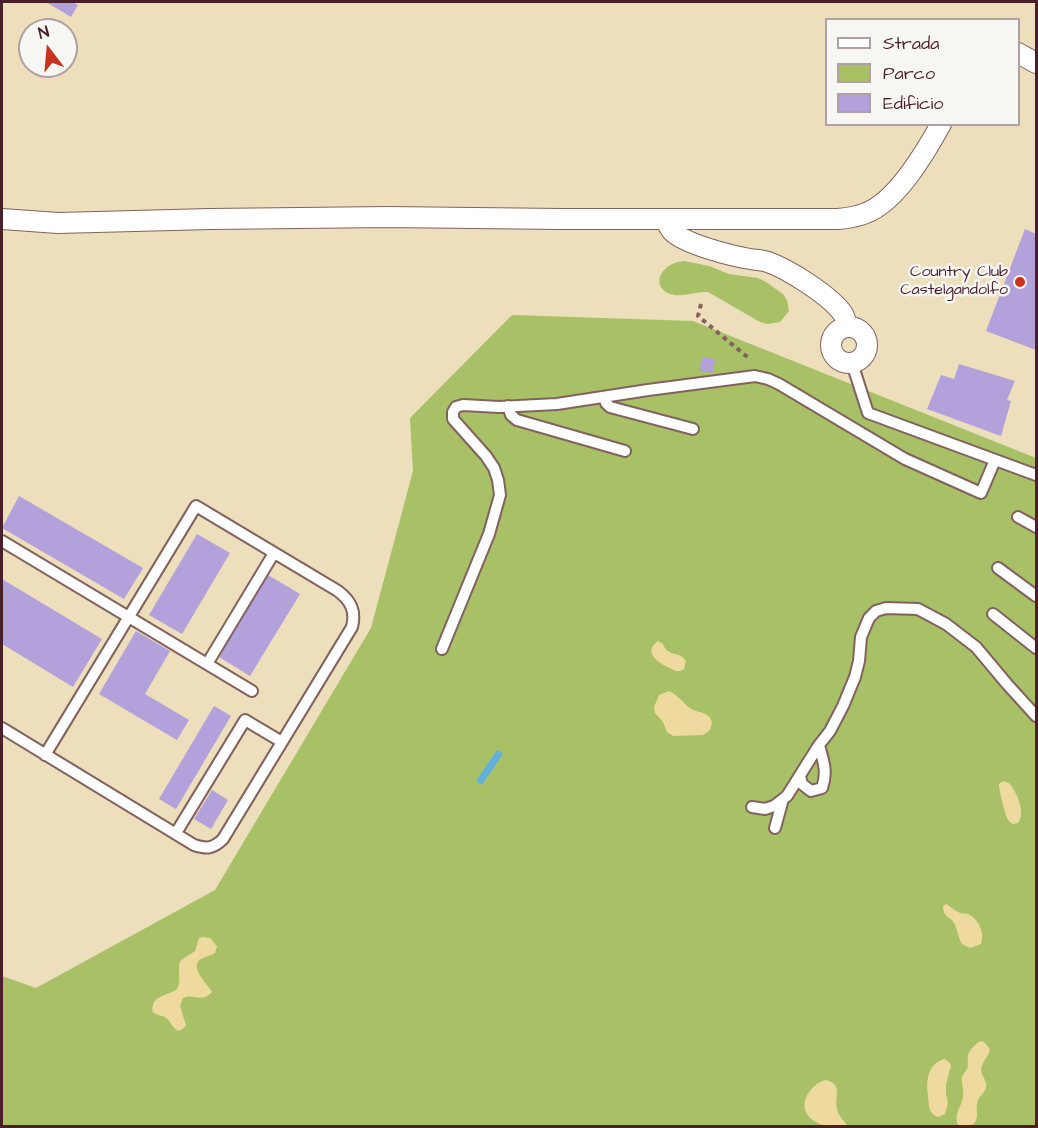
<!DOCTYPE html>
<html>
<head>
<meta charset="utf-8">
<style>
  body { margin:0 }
  #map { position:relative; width:1038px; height:1128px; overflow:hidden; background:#eddebc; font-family:"Architects Daughter",sans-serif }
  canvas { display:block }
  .frame { position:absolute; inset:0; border:3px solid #4a1f2b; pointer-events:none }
  .legend { position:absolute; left:825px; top:18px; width:195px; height:108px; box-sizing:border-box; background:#f6f6f2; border:2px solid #b1a0a2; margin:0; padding:8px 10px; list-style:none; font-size:18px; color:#4a1f2b }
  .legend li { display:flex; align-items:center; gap:12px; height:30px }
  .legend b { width:30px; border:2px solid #b1a0a2 }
  .north { position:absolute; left:18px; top:18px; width:60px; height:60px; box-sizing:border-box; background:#f6f6f2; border:2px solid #b1a0a2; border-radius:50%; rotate:344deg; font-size:16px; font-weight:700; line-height:24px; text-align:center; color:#4a1f2b }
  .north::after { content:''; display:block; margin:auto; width:21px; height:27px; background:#c8321e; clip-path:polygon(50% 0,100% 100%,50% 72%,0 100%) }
</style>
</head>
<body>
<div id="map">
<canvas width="1038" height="1128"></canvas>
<div class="frame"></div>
<ul class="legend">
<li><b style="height:8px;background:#fff"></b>Strada</li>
<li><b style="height:16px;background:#a8c066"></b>Parco</li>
<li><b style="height:16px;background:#b2a1da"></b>Edificio</li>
</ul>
<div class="north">N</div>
</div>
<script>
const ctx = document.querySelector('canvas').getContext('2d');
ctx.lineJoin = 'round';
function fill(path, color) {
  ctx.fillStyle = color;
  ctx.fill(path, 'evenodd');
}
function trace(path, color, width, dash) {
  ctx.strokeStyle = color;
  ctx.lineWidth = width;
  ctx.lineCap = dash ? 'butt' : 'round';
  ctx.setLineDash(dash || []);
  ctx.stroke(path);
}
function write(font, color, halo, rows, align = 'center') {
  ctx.font = font + ' "Architects Daughter",sans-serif';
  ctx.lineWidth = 5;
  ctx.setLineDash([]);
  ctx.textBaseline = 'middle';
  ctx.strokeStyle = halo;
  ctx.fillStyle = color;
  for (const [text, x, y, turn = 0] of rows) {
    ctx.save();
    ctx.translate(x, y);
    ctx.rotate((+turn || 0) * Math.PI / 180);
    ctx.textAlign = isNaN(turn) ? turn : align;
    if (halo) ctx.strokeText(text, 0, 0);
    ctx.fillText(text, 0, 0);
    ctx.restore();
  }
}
fill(new Path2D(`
  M684,261L709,266L729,274L758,278L766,282L783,294L787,300L789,311L780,322L768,324L760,322L708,292C695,291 683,298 670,294C649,286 662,262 684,261Z
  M512,315L693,321L1036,458V1126H2V976L36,988L215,890L371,628L413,471L410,418Z`), '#a8c066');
fill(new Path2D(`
  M658,641C666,644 662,647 668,651C675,656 680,652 686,661L684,669C682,670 681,671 679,671C675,672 674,670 670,668C659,663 642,653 658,641Z
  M669,691C680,696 684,705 693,710C698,712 703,712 707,715C711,718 711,719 712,723L710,730L703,735L673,736L667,732L663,722L655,713L654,707L659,695Z
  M1003,781L1009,783C1017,792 1026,813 1018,823C1013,824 1013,825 1009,821C1006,819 998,786 999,784C1000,783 1002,782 1003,781Z
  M946,904C950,906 954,910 958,912C961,914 965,913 968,914C979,919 985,934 981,944L970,948L962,944C958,938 958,930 954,923C949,915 944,919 943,906Z
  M202,937L210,938L217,946L215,953C211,956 206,956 201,959C188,967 208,984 212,992C201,1004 194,993 183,998L180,1006L186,1025C176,1040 172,1021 165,1017C158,1014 150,1015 153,1005C155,995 170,995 177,989C182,980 177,971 180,961L195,951L199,938Z
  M980,1041L984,1042L990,1049C989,1056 984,1059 982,1066C979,1073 985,1077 986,1084C987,1092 981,1094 978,1100C974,1110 982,1118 971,1126H959C952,1114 962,1108 963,1096C964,1091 962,1086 962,1082C961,1076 964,1074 967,1069C969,1064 967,1060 968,1055C970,1049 975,1045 980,1041Z
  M945,1059L950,1063L951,1066L946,1084V1093L948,1103L945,1114L938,1117C928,1113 929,1106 928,1096C926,1082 927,1063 945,1059Z
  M825,1080C844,1084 834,1096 837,1109C838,1116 844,1120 847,1126C840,1127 830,1128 823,1125C817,1123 810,1119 807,1114C799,1101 812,1084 825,1080Z`), '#eeda9e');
fill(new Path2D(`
  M497,750L503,754L482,785L476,781Z`), '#62b1dc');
fill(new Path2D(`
  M46,2H73L78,5L71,17Z
  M1025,229L1036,234V350L986,331Z
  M703,357L715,359L713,373L699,370Z
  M959,364L1015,381L1007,400L1011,401L1001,436L927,409L941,375L954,379Z
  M19,496L143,568L124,599L2,528Z
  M197,534L230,553L182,634L149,615Z
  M268,575L300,594L250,676L219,657Z
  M2,579L102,639L73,687L2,644Z
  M136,631L170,651L145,694L189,720L177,740L99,694Z
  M214,706L231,716L176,809L159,799Z
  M212,790L228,800L211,829L194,819Z`), '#b2a1da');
const lane = new Path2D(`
  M852,363L868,413L1036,475
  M604,397L606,403L610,407L693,429
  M508,406L511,415L517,420L625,451
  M1018,517L1036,527
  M2,541L252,691
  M998,568L1036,596
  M993,614L1036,648
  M442,649L489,534L500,495L498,480L494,468L486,456L453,419V412L456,407L463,405L499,407L557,404L648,390L755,376L768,379L779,384L905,459L981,493L995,460
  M207,664L274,553
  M2,728L194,845C206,849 213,849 223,839L352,627C356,611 351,601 338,591L196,506L45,755
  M800,776L802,784L811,791L822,788C828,771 823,761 819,745
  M752,807L765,809L774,806L787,796L819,745L830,731L843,706L855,677L859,661L861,637L869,618L876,611L886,608L918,609L946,624L976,647L1007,684L1036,716
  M775,828L783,799
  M176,833L245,720L282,742`);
const street = new Path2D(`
  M1018,53L1036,63
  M2,219L58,223L210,219L388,217L561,219H838C848,218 857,217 866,213C897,201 925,153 941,124
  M665,219C667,223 669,227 672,231C684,244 732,256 750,259C756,260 762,260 768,262C788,269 831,296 843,314C845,317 846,322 847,327
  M831 345a18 18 0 1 1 36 0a18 18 0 1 1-36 0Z`);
trace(lane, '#83625e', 14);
trace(street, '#83625e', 22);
trace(new Path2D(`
  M701,304L698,316L751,360`), '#83625e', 4, [4.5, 4.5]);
trace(lane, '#fff', 10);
trace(street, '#fff', 20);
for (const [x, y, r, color] of [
  [1020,282,6,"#c8321e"]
]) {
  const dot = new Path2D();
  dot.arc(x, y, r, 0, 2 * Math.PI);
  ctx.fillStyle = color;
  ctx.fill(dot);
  trace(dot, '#f6f6f2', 2);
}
write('16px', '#4a1f2b', '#f6f6f2', [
  ["Country Club",1008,273],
  ["Castelgandolfo",1008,291]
], 'right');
</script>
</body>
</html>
